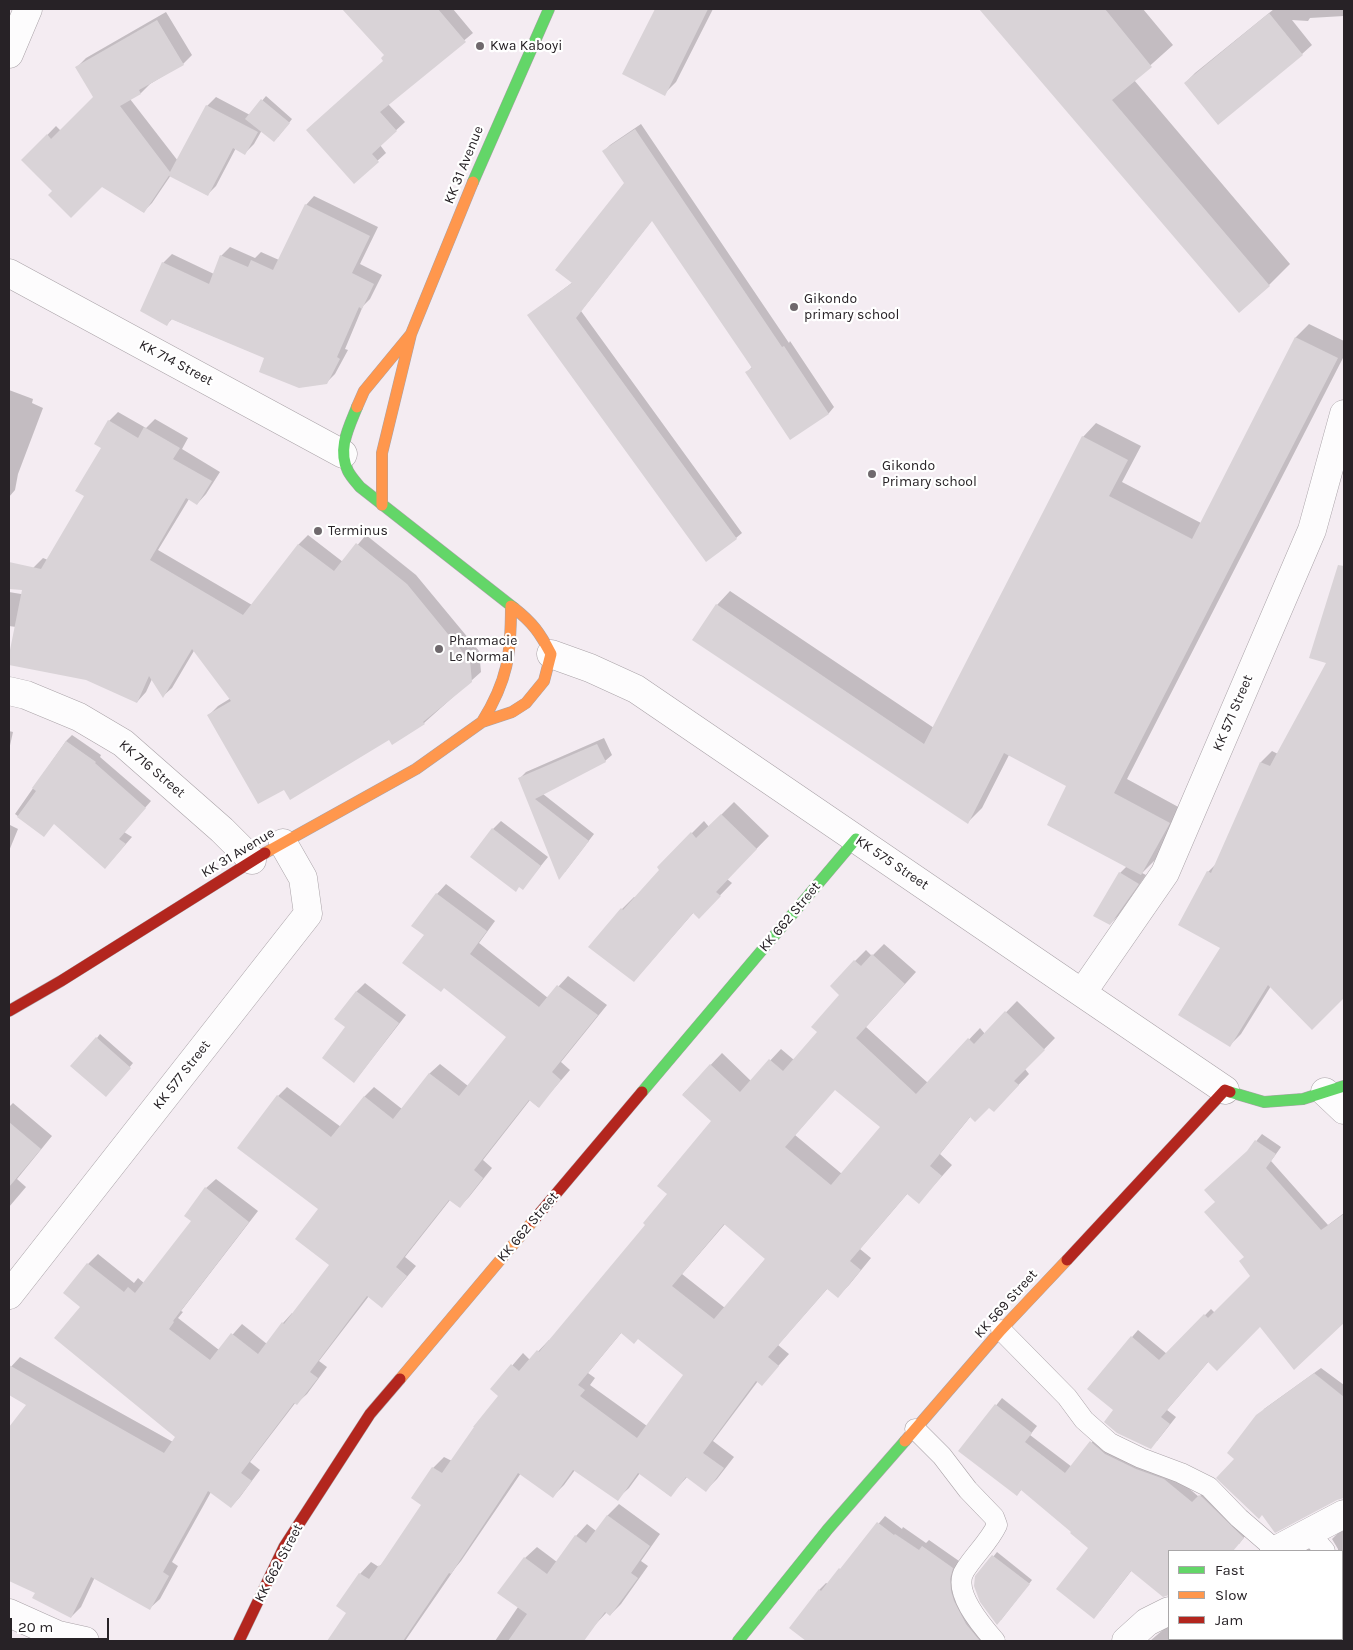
<!DOCTYPE html>
<html>
<head>
<meta charset="utf-8">
<style>
  body { margin:0 }
  #map { position:relative; width:1353px; height:1650px; overflow:hidden; background:#f4ecf2; font-family:Karla,sans-serif }
  canvas { display:block }
  .frame { position:absolute; inset:0; border:10px solid #272226; pointer-events:none }
  .legend { position:absolute; left:1168px; top:1550px; width:175px; height:90px; box-sizing:border-box; background:#fff; border:1px solid #a9a7a8; margin:0; padding:6px 9px; list-style:none; font-size:15px; color:#272226 }
  .legend li { display:flex; align-items:center; gap:10px; height:25px }
  .legend b { width:25px; border:1px solid #a9a7a8 }
  .scale { position:absolute; left:10px; top:1618px; width:99px; height:22px; box-sizing:border-box; border:2px solid #272226; border-top:0; padding-left:6px; font-size:15px; line-height:18px; white-space:nowrap; color:#272226; -webkit-text-stroke:4px #fff; paint-order:stroke }
</style>
</head>
<body>
<div id="map">
<canvas width="1353" height="1650"></canvas>
<div class="frame"></div>
<ul class="legend">
<li><b style="height:6px;background:#63d668"></b>Fast</li>
<li><b style="height:6px;background:#ff974d"></b>Slow</li>
<li><b style="height:6px;background:#b3261e"></b>Jam</li>
</ul>
<div class="scale">20 m</div>
</div>
<script>
const ctx = document.querySelector('canvas').getContext('2d');
ctx.lineJoin = 'round';
function fill(path, color) {
  ctx.fillStyle = color;
  ctx.fill(path, 'evenodd');
}
function trace(path, color, width, dash) {
  ctx.strokeStyle = color;
  ctx.lineWidth = width;
  ctx.lineCap = dash ? 'butt' : 'round';
  ctx.setLineDash(dash || []);
  ctx.stroke(path);
}
function write(font, color, halo, rows, align = 'center') {
  ctx.font = font + ' Karla,sans-serif';
  ctx.lineWidth = 4.5;
  ctx.setLineDash([]);
  ctx.textBaseline = 'middle';
  ctx.strokeStyle = halo;
  ctx.fillStyle = color;
  for (const [text, x, y, turn = 0] of rows) {
    ctx.save();
    ctx.translate(x, y);
    ctx.rotate((+turn || 0) * Math.PI / 180);
    ctx.textAlign = isNaN(turn) ? turn : align;
    if (halo) ctx.strokeText(text, 0, 0);
    ctx.fillText(text, 0, 0);
    ctx.restore();
  }
}
fill(new Path2D(`
  M344,9H453L473,33L388,104L405,122L380,145L386,153L354,182L386,54Z
  M656,9H713L676,82L664,94L624,74Z
  M980,9H1143L1173,45L1134,80L1290,264L1269,285L1239,311Z
  M1274,9H1344V16L1310,18L1308,21L1292,20L1312,45L1302,54L1185,83L1195,73Z
  M166,12L192,55L183,64L150,84L141,93L130,99L178,161L207,106L216,97L250,115L266,96L292,119L278,137L262,130L254,144L245,153L236,148L216,186L207,195L171,175L152,203L143,212L102,185L54,191L23,160L56,126L61,131L95,97L77,67L86,58Z
  M641,124L789,343L790,341L834,407L829,413L791,438L747,372L752,367L653,219L581,311L742,533L736,538L529,315L573,282L625,183L604,151L610,145Z
  M314,196L378,227L360,264L382,275L370,299L363,306L345,349L348,350L335,374L326,383L172,319L167,324L163,263L172,254L214,274L221,256L230,247L255,258L261,252L279,260L306,205Z
  M1309,324L1344,341V356L1127,779L1182,809L1155,860L1142,873L1146,875L1118,916L1110,924L1095,915L1120,873L1127,866L1068,786L1009,755L982,808L968,822L717,605L730,591L934,728L1083,437L1096,423L1141,446L1122,482L1201,523L1296,337Z
  M9,390L33,399L32,403L43,408L18,474L15,490L9,497Z
  M118,412L146,428L155,419L188,438L182,449L220,472L206,494L197,504L189,499L158,550L252,605L299,544L308,535L343,562L366,535L416,575L479,651L481,672L424,723L392,743L389,738L284,788L209,715L218,706L231,698L195,649L172,688L163,696L152,679L146,692L137,702L87,678L9,664L16,627L9,626V592L27,595L33,568L43,558L48,560L85,496L103,447L109,421Z
  M1343,579H1344V996L1312,1028L1271,986L1241,1034L1230,1045L1221,947L1208,872L1216,864L1261,762L1272,751L1278,754L1328,662Z
  M9,731L13,732L9,750Z
  M72,735L101,755L100,757L151,801L124,832L132,837L111,861L54,823L44,835L15,814L66,741Z
  M604,738L612,755L605,761L543,794L594,834L565,872L519,779L526,772Z
  M734,802L769,836L727,879L732,883L699,917L694,912L634,981L622,909L634,897L636,898L661,870L658,867L704,821L709,827Z
  M501,821L548,857L523,888L472,857L493,829Z
  M10,825L18,829L9,851V826Z
  M446,884L495,921L479,943L548,998L568,976L607,1005L561,1062L570,1070L538,1107L530,1100L483,1160L492,1168L469,1197L459,1207L450,1200L405,1257L416,1266L391,1296L382,1306L369,1296L319,1361L327,1367L307,1394L297,1403L296,1402L250,1462L260,1470L240,1497L231,1507L211,1492L172,1562L178,1566L160,1599L150,1608L95,1577L81,1607L71,1617L37,1592L9,1579V1461L13,1453L9,1450V1430L28,1404L9,1394V1369L20,1357L173,1442L177,1437L101,1320L67,1291L88,1264L98,1254L134,1283L138,1278L144,1283L193,1221L206,1188L216,1179L258,1211L181,1311L183,1312L178,1318L219,1350L242,1324L267,1344L283,1323L292,1313L293,1314L331,1265L320,1209L278,1096L287,1087L341,1127L365,1096L374,1087L402,1109L430,1073L440,1064L468,1086L508,1036L425,935L437,894Z
  M884,944L916,972L866,1027L928,1083L980,1028L985,1034L1017,1001L1055,1038L1025,1069L1029,1074L1005,1099L971,1116L940,1154L952,1165L919,1202L908,1193L860,1249L871,1258L849,1285L838,1296L828,1288L778,1345L789,1354L762,1384L758,1381L713,1441L734,1457L717,1479L706,1490L688,1476L670,1496L640,1473L629,1488L617,1499L575,1470L564,1485L553,1496L521,1473L461,1561L456,1567L405,1641H328L348,1612L360,1574L371,1562L379,1567L386,1559L423,1505L413,1498L433,1468L444,1457L452,1461L500,1396L492,1389L523,1353L530,1360L549,1340L550,1341L647,1224L669,1194L712,1121L683,1094L722,1053L751,1081L781,1049L794,1060L819,1032L841,995L855,961L866,950L872,956ZM836,1088L881,1127L842,1174L795,1135ZM725,1224L766,1258L725,1308L682,1274ZM622,1332L638,1338L685,1375L647,1426L590,1385L595,1378L588,1373Z
  M365,983L406,1015L361,1073L354,1081L347,1027L336,1019L357,991Z
  M100,1034L133,1063L109,1092L97,1038Z
  M13,1103L52,1136L17,1179L26,1187L9,1207V1107Z
  M1262,1134L1281,1147L1271,1161L1328,1225L1344,1213V1322L1294,1368L1260,1325L1209,1361L1167,1410L1176,1417L1157,1441L1089,1388L1138,1330L1167,1354L1211,1309L1215,1313L1251,1276L1245,1256L1216,1202L1249,1150Z
  M1321,1368L1344,1385V1497L1336,1499L1236,1459L1264,1409Z
  M1002,1398L1037,1426L1030,1435L1072,1467L1097,1436L1171,1473L1199,1497L1206,1490L1249,1531L1239,1544L1226,1545L1220,1551H1169V1594L1163,1595L1132,1570L1100,1611L1090,1548L1073,1532L1022,1489L1017,1495L960,1451Z
  M619,1504L660,1534L641,1561L648,1566L621,1604L610,1615L607,1612L594,1626L591,1623L579,1641H495L518,1607L499,1593L525,1558L537,1547L557,1562L576,1536L587,1524L596,1531L608,1515Z
  M885,1516L902,1529L903,1527L926,1543L929,1540L959,1561L992,1641H808L791,1627L820,1589L826,1583L828,1584Z
  M1344,1530V1555H1342V1551H1338V1549L1332,1539L1338,1533Z
  M1315,1545L1322,1551H1303Z
  M997,1552L1032,1580L1001,1620L977,1577Z
  M1342,1572L1344,1574V1641H1265L1264,1639H1342Z
  M1169,1626V1639H1184L1187,1641H1150L1164,1629Z`), '#0003');
fill(new Path2D(`
  M342,9H438L466,42L380,112L397,131L372,154L379,162L354,184L306,130L383,61L381,58L384,55Z
  M655,9H708L665,96L622,74Z
  M979,9H1105L1152,67L1112,100L1270,286L1239,313Z
  M1269,13L1303,55L1218,125L1184,83Z
  M157,20L184,65L139,90L141,94L120,106L170,172L206,105L258,132L245,155L233,148L208,196L169,176L170,174L144,213L102,187L71,218L48,195L52,191L21,160L47,134L51,139L93,97L75,67Z
  M261,99L290,123L274,142L245,119Z
  M635,129L782,347L784,346L829,414L790,440L745,372L752,368L652,221L576,318L737,539L706,562L527,315L572,283L555,270L624,183L602,151Z
  M305,204L370,236L352,273L374,284L362,309L359,307L337,357L340,359L327,384L299,388L259,372L264,358L171,319L167,326L140,311L162,262L209,284L220,255L248,267L251,260L273,270Z
  M1295,337L1338,358L1114,793L1170,823L1141,875L1047,825L1066,786L1004,753L968,824L692,640L716,604L924,744L1082,436L1128,460L1109,496L1192,539Z
  M108,420L138,438L144,427L180,448L173,459L212,481L197,505L186,498L150,560L243,615L298,544L334,571L356,543L407,584L470,661L472,682L423,722L425,724L392,745L389,740L290,800L284,790L258,804L207,715L231,701L192,649L163,698L149,676L137,703L86,680L9,665V655L22,590L9,589V562L41,569L84,496L75,491L101,448L94,444Z
  M1338,565L1344,566V998L1312,1030L1268,985L1230,1047L1178,1015L1220,948L1178,925L1207,871L1211,873L1260,762L1270,766L1326,663L1309,658Z
  M66,741L96,762L95,763L146,808L119,839L126,844L105,869L54,824L44,837L17,817L36,791L32,788Z
  M597,744L606,762L535,799L589,841L559,880L518,778Z
  M721,814L757,849L716,892L721,896L699,919L693,913L634,982L588,947L621,908L623,910L659,870L657,867L691,832L696,838Z
  M492,828L541,866L523,890L519,887L516,892L470,857Z
  M1119,872L1139,884L1110,925L1093,916Z
  M436,893L487,931L470,954L539,1007L557,985L598,1015L552,1072L561,1080L539,1108L529,1100L474,1170L483,1178L460,1208L449,1200L396,1267L407,1276L382,1308L367,1296L310,1372L318,1378L297,1405L294,1403L241,1473L252,1481L231,1508L208,1491L163,1572L169,1576L150,1610L91,1577L71,1618L32,1598L35,1593L9,1581V1427L26,1405L9,1395V1365L164,1453L175,1437L54,1338L80,1307L63,1293L87,1263L124,1292L128,1287L135,1293L191,1221L184,1216L205,1187L249,1222L173,1321L174,1322L169,1329L210,1360L231,1333L258,1354L282,1322L284,1324L329,1265L295,1239L318,1209L237,1148L277,1095L331,1137L364,1096L393,1119L429,1073L459,1096L506,1037L444,988L441,992L402,963L424,935L411,926Z
  M872,954L905,984L856,1038L916,1094L968,1038L974,1044L1005,1011L1045,1050L1014,1081L1019,1085L994,1112L989,1108L975,1122L970,1117L930,1166L942,1176L919,1204L907,1194L850,1261L861,1270L838,1298L827,1289L768,1357L779,1366L762,1386L756,1381L703,1453L724,1468L706,1492L686,1477L671,1497L638,1473L618,1501L573,1470L553,1498L518,1473L451,1574L449,1573L403,1641H327L346,1613L336,1606L359,1573L369,1579L379,1565L380,1566L421,1505L411,1498L432,1467L442,1473L474,1427H473L498,1396L490,1389L511,1364L519,1371L537,1350L539,1352L645,1225L643,1223L667,1194L657,1186L711,1121L682,1095L710,1064L740,1092L769,1059L783,1071L817,1032L811,1027L839,995L830,986L854,960L861,966ZM835,1090L880,1127L831,1185L785,1147ZM724,1224L765,1259L714,1319L672,1286ZM621,1333L634,1344L638,1339L683,1375L637,1438L580,1396L585,1390L578,1385Z
  M356,991L399,1023L354,1083L322,1058L345,1027L334,1019Z
  M96,1037L131,1068L106,1097L70,1066Z
  M9,1122L41,1149L9,1187Z
  M1255,1140L1276,1154L1266,1168L1321,1230L1344,1214V1323L1294,1370L1260,1327L1217,1371L1208,1362L1161,1417L1170,1424L1151,1449L1117,1433L1104,1422L1113,1410L1087,1389L1131,1336L1159,1360L1204,1314L1208,1318L1250,1276L1239,1261L1244,1257L1204,1212L1215,1202L1204,1190L1247,1151Z
  M1314,1373L1344,1397V1498L1337,1500L1275,1533L1262,1515L1259,1519L1216,1478L1234,1459L1227,1453L1256,1415Z
  M995,1404L1032,1433L1025,1442L1065,1473L1090,1441L1105,1454L1136,1469L1164,1479L1192,1502L1199,1495L1202,1497L1244,1538L1233,1551H1169V1595L1163,1597L1131,1571L1094,1619L1056,1589L1088,1548L1070,1533L1071,1532L1021,1490L1017,1496L958,1451Z
  M607,1515L650,1546L631,1573L638,1578L610,1616L605,1612L584,1641H508L527,1614L497,1593L524,1557L547,1574L575,1535L586,1543Z
  M877,1522L894,1535L895,1534L919,1550L922,1546L953,1568L950,1579L951,1591L954,1601L966,1624L980,1641H806L789,1628L819,1589L821,1591L839,1568L840,1569Z
  M992,1555L1030,1584L997,1625L980,1602L974,1586L975,1576Z`), '#d9d3d7');
const lane = new Path2D(`
  M1001,1330L1067,1397L1084,1420L1110,1443L1141,1458L1181,1473L1209,1487L1239,1518L1276,1550
  M915,1429L942,1456L968,1490L994,1517L997,1525C989,1542 975,1554 965,1570C951,1591 982,1626 995,1641
  M1309,1533L1325,1551
  M1342,1568L1344,1570
  M1251,1639L1252,1641`);
const street = new Path2D(`
  M9,54L28,9
  M9,273L343,454
  M551,654L590,668L636,689L1082,993L1225,1090
  M9,691L26,695L79,717L123,743L222,830L252,860
  M1082,993L1165,873L1312,530L1344,414
  M1325,1092L1344,1110
  M9,1295L308,914L303,878L283,843
  M1274,1551L1344,1514
  M9,1613L58,1635L85,1641
  M1126,1641L1147,1622L1169,1611`);
const fast = new Path2D(`
  M473,182L549,9
  M357,407C349,427 337,449 348,471C351,477 356,482 360,487L514,608
  M642,1092L856,839
  M1230,1092L1264,1102L1303,1099L1344,1086
  M738,1641L828,1529L905,1441`);
const slow = new Path2D(`
  M357,407L364,391L411,334
  M382,505V453L411,334L473,182
  M482,722C508,680 511,654 511,606
  M265,853L416,769L482,722L512,712L526,703L544,681L551,654C540,633 533,623 514,608
  M400,1379L533,1221
  M905,1441L1001,1330L1067,1260`);
const jam = new Path2D(`
  M9,1011L61,981L265,853
  M533,1221L642,1092
  M1067,1260L1225,1090L1230,1092
  M239,1641L284,1547L370,1414L400,1379`);
trace(lane, '#a9a2a7', 21);
trace(street, '#a9a2a7', 29);
trace(fast, '#a9a2a7', 12);
trace(slow, '#a9a2a7', 12);
trace(jam, '#a9a2a7', 12);
trace(lane, '#fdfcfd', 20);
trace(street, '#fdfcfd', 28);
trace(fast, '#63d668', 11);
trace(slow, '#ff974d', 11);
trace(jam, '#b3261e', 11);
for (const [x, y, r, color] of [
  [480,46,5,"#6f696d"],
  [794,307,5,"#6f696d"],
  [872,474,5,"#6f696d"],
  [318,531,5,"#6f696d"],
  [439,649,5,"#6f696d"]
]) {
  const dot = new Path2D();
  dot.arc(x, y, r, 0, 2 * Math.PI);
  ctx.fillStyle = color;
  ctx.fill(dot);
  trace(dot, '#fff', 2);
}
write('14px', '#272226', '#fff', [
  ["Kwa Kaboyi",490,46],
  ["Gikondo",804,299],
  ["primary school",804,315],
  ["Gikondo",882,466],
  ["Primary school",882,482],
  ["Terminus",328,531],
  ["Pharmacie",449,641],
  ["Le Normal",449,657]
], 'left');
write('14px', '#272226', '#fff', [
  ["KK 31 Avenue",464,165,-68],
  ["KK 714 Street",176,363,28],
  ["KK 571 Street",1233,713,-67],
  ["KK 716 Street",152,769,40],
  ["KK 31 Avenue",238,853,-31],
  ["KK 575 Street",892,863,34],
  ["KK 662 Street",790,917,-50],
  ["KK 577 Street",182,1075,-52],
  ["KK 662 Street",528,1227,-50],
  ["KK 569 Street",1006,1304,-48],
  ["KK 662 Street",279,1563,-62]
]);
</script>
</body>
</html>
